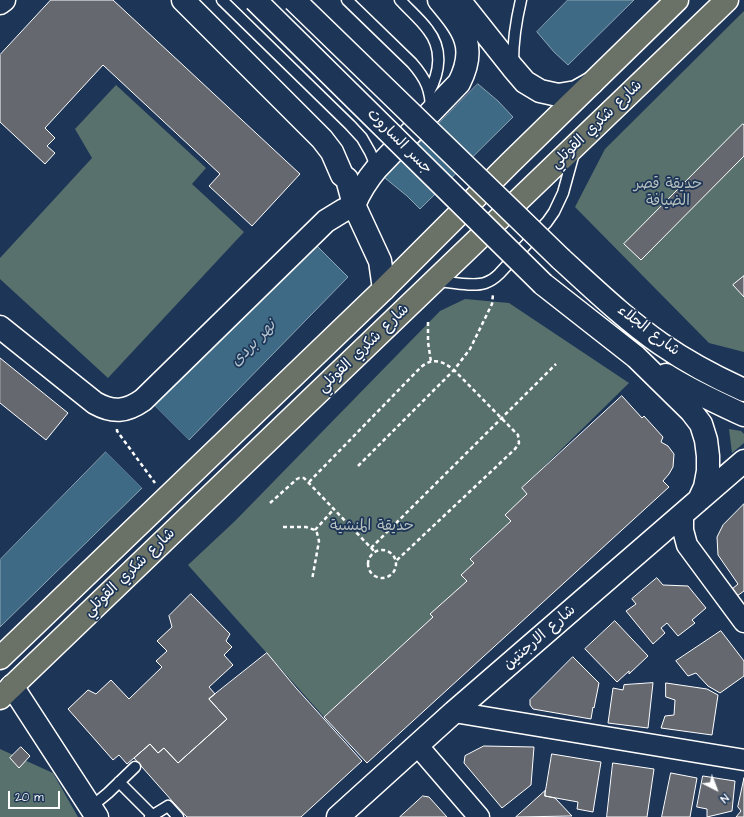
<!DOCTYPE html>
<html>
<head>
<meta charset="utf-8">
<style>
  body { margin:0 }
  #map { position:relative; width:744px; height:817px; overflow:hidden; background:#1d3557; font-family:"Architects Daughter",sans-serif }
  canvas { display:block }
  .north { position:absolute; left:696px; top:769px; width:40px; height:40px; -webkit-text-stroke:3px #1d3557; paint-order:stroke; rotate:138deg; font-size:11px; font-weight:700; line-height:16px; text-align:center; color:#fff }
  .north::after { content:''; display:block; margin:auto; width:14px; height:18px; background:#fff; clip-path:polygon(50% 0,100% 100%,50% 72%,0 100%) }
  .scale { position:absolute; left:8px; top:791px; width:52px; height:18px; box-sizing:border-box; border:2px solid #fff; border-top:0; padding-left:5px; font-size:12px; line-height:14px; white-space:nowrap; color:#fff; -webkit-text-stroke:3px #1d3557; paint-order:stroke }
</style>
</head>
<body>
<div id="map">
<canvas width="744" height="817"></canvas>
<div class="north">N</div>
<div class="scale">20 m</div>
</div>
<script>
const ctx = document.querySelector('canvas').getContext('2d');
ctx.lineJoin = 'round';
function fill(path, color) {
  ctx.fillStyle = color;
  ctx.fill(path, 'evenodd');
}
function trace(path, color, width, dash) {
  ctx.strokeStyle = color;
  ctx.lineWidth = width;
  ctx.lineCap = dash ? 'butt' : 'round';
  ctx.setLineDash(dash || []);
  ctx.stroke(path);
}
function write(font, color, halo, rows, align = 'center') {
  ctx.font = font + ' "Architects Daughter","Playpen Sans Arabic",sans-serif';
  ctx.lineWidth = 3.5;
  ctx.setLineDash([]);
  ctx.textBaseline = 'middle';
  ctx.strokeStyle = halo;
  ctx.fillStyle = color;
  for (const [text, x, y, turn = 0] of rows) {
    ctx.save();
    ctx.translate(x, y);
    ctx.rotate((+turn || 0) * Math.PI / 180);
    ctx.textAlign = isNaN(turn) ? turn : align;
    if (halo) ctx.strokeText(text, 0, 0);
    ctx.fillText(text, 0, 0);
    ctx.restore();
  }
}
fill(new Path2D(`
  M744,11V352L709,343L575,207L605,149Z
  M116,85L206,168L192,184L244,232L108,378L0,279V258L92,158L75,129Z
  M465,299L509,303L629,383L522,488L527,494L505,515L511,521L470,558L474,563L461,575L467,581L430,614L433,617L324,717L188,565L235,521L440,311Z
  M729,429L741,431L744,434V443L732,453Z
  M0,749L53,773L78,817H0Z`), '#59716d');
const water = new Path2D(`
  M568,0H634L568,65L554,52L537,32Z
  M478,84L498,101L513,117L420,209L407,196L385,178Z
  M315,244L348,277L189,440L153,404Z
  M106,452L142,488L0,627V560Z`);
fill(water, '#3f6a85');
trace(water, '#8ca6b6', 1);
fill(new Path2D(`
  M153,404L189,440L188,441L151,406Z
  M107,451L143,486L142,488L106,452Z`), '#1d3557');
const building = new Path2D(`
  M51,0H113L300,174L252,226L209,186L220,174L103,65L45,128L55,138L47,146L55,153L45,164L0,122V55Z
  M743,124L744,125V156L641,260L624,244Z
  M744,276V297L733,285Z
  M0,358L68,413L46,440L0,403Z
  M622,396L642,418L644,416L663,437L661,442L668,446L674,454L673,467L669,474L663,481L669,487L367,763L324,717L433,617L430,614L467,581L461,575L474,563L470,559L511,521L505,515L527,494L522,488Z
  M744,504V591L737,596L732,589L738,584L718,555L717,537L723,525Z
  M657,578L663,585L688,586L706,608L692,620L695,623L678,636L667,623L661,628L665,633L653,644L626,611L636,604L632,599Z
  M191,594L230,634L226,641L232,647L224,655L233,665L209,687L215,694L209,699L227,719L178,763L164,748L158,753L150,744L127,764L119,755L113,760L68,709L88,690L96,694L111,680L129,699L162,667L156,661L167,651L157,641L172,627L169,616Z
  M615,621L648,656L629,674V671L617,682L585,649Z
  M721,631L744,661V676L720,693L708,686L696,673L688,676L676,661Z
  M267,653L296,688L362,761L301,817H187L173,802L134,758L150,744L158,753L164,748L178,763L227,719L209,699Z
  M573,657L599,683L594,708L593,707L591,719L533,709L530,705V700Z
  M653,683L648,728L608,723L613,688L623,690L624,685Z
  M666,683L707,689L718,695L712,735L661,728L665,716L674,715L675,700L666,697Z
  M484,746L534,747L531,785L502,808L464,763L465,756Z
  M21,747L30,756L19,768L10,758Z
  M552,754L601,762L593,812L577,809L578,802L545,796Z
  M613,763L654,769L647,817H607Z
  M671,773L697,778L690,817H662Z
  M703,776L735,781L732,811L707,817V809L697,807Z
  M744,778V817H736L741,811L738,807Z
  M545,791V796L555,798L572,816L516,817Z
  M423,796L429,797L447,817H400Z`);
fill(building, '#65696f');
trace(building, '#fff', 1);
const service = new Path2D(`
  M222,0L350,125L362,138L370,152L377,168
  M347,0L412,63C426,79 431,90 431,111
  M400,0C409,10 420,19 428,30C443,49 440,72 429,92
  M513,62C513,41 516,21 521,0
  M437,281C450,282 473,287 485,283C491,281 495,278 499,274L547,222L554,212L563,193L574,153
  M119,782L152,815
  M91,807L108,793L135,767
  M150,817L168,806L178,817`);
const minor = new Path2D(`
  M683,514V530L687,545L744,622
  M454,712L744,760
  M417,745L479,817`);
const tertiary = new Path2D(`
  M459,0L513,68L525,82L540,91L558,95L576,92L592,83
  M354,205C360,191 367,180 377,168L459,83C478,46 463,29 439,0
  M12,686L97,817`);
const secondary = new Path2D(`
  M183,0L322,139L332,152L342,175L347,179L354,205L380,261L384,289
  M0,3L4,0
  M561,259C593,288 625,319 661,344C687,362 715,377 744,390
  M543,284L636,357L691,411L701,424L706,440L708,456V471L705,487L699,500
  M0,327L95,403C113,413 126,412 143,400L326,221L344,210L354,205
  M666,375C691,391 718,403 744,415
  M338,817L454,712L744,461`);
const trunk = new Path2D(`
  M0,658L384,289L510,163L677,0
  M0,698L727,0`);
trace(service, '#fff', 13);
trace(minor, '#fff', 23);
trace(tertiary, '#fff', 25);
trace(secondary, '#fff', 25);
trace(trunk, '#fff', 25);
trace(new Path2D(`
  M428,322V342L431,362
  M117,429V431L155,483
  M358,466L454,370L470,349L492,304L493,294
  M309,482L421,367C434,357 442,361 454,370L518,435L519,443L515,449L396,561
  M270,503L297,479L299,478H304L375,552
  M283,527H306L315,530L317,533L319,541L312,580
  M315,530L334,509
  M371,548L556,364
  M368 564a14 14 0 1 1 28 0a14 14 0 1 1-28 0Z`), '#fff', 2.5, [4, 3]);
trace(service, '#1d3557', 10);
trace(minor, '#1d3557', 20);
trace(tertiary, '#1d3557', 22);
trace(secondary, '#1d3557', 22);
trace(trunk, '#6a7166', 22);
const secondaryBridge = new Path2D(`
  M255,0L543,284
  M294,0L561,259`);
trace(secondaryBridge, '#fff', 25, []);
trace(secondaryBridge, '#1d3557', 22);
write('15px', '#fff', '#1d3557', [
  ["شارع شكري القوتلي",597,125,-44],
  ["جسر الساروت",399,142,45],
  ["شارع الجلاء",648,331,37],
  ["شارع شكري القوتلي",364,349,-44],
  ["شارع شكري القوتلي",130,573,-44],
  ["شارع الارجنتين",540,638,-41]
]);
write('15px', '#b4bfbd', '#1d3557', [
  ["حديقة قصر",668,185],
  ["الضيافة",668,202],
  ["حديقة المنشية",372,527]
]);
write('italic 16px', '#b2c3ce', '#1d3557', [
  ["نهر بردى",254,344,-46]
]);
</script>
</body>
</html>
